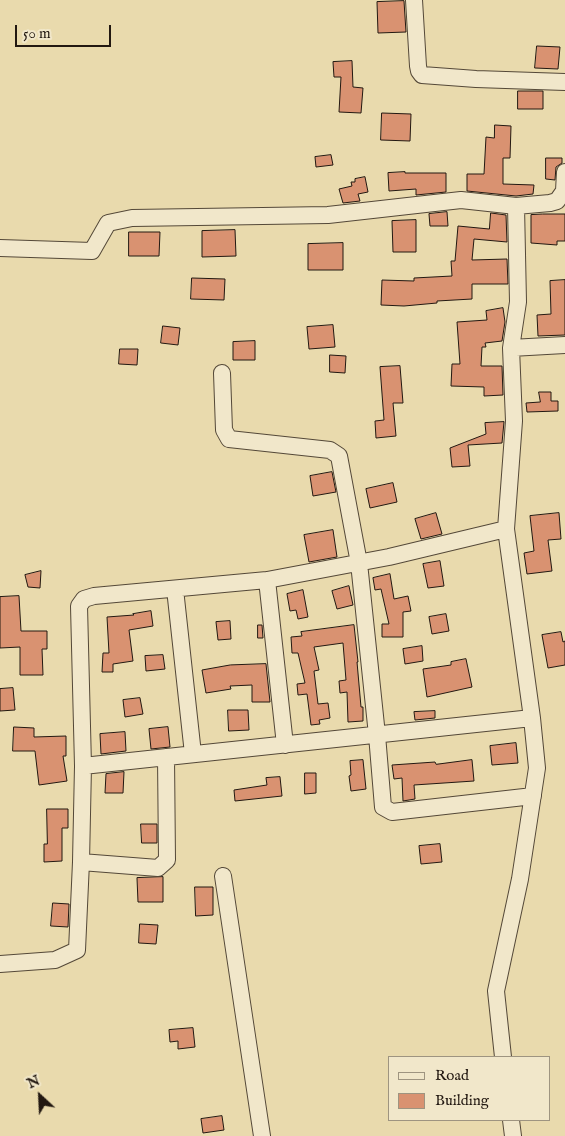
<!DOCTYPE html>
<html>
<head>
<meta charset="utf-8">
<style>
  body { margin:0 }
  #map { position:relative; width:565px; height:1136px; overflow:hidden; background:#e9daad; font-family:"IM FELL English",serif }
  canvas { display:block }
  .legend { position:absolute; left:388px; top:1056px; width:162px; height:65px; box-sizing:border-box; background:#f1e7ca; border:1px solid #9e9480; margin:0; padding:6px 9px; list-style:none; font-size:15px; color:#221811 }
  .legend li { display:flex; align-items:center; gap:10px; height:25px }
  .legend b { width:25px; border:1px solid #9e9480 }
  .north { position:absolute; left:15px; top:1071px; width:50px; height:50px; -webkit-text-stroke:4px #f1e7ca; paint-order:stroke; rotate:335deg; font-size:14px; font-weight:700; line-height:20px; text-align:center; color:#221811 }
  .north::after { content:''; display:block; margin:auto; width:18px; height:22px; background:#221811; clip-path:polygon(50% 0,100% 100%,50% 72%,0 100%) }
  .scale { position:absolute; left:15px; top:25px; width:96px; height:22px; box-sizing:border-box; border:2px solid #221811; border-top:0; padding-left:6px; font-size:15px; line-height:18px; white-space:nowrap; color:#221811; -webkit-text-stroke:4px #f1e7ca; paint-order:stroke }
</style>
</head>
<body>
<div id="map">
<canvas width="565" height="1136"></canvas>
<ul class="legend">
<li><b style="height:6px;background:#f1e7ca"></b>Road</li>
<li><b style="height:14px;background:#d99271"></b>Building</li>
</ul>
<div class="north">N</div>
<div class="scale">50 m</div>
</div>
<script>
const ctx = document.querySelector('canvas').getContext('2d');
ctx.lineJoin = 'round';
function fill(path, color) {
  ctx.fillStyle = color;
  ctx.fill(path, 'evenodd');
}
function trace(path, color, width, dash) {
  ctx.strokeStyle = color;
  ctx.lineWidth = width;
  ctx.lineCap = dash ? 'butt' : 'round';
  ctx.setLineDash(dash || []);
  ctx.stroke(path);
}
const building = new Path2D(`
  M404,1L406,32L378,33L377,2Z
  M537,46L560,47L558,69L535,68Z
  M352,61L353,87L363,88L361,113L339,112L341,77H334L333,62Z
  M518,91H543V109H518Z
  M382,113L411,114L410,141L381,140Z
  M495,125L511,126L510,158H503V184L534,185L533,194L516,196L467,191V174H484L486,137L494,138Z
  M331,155L333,165L316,167L315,157Z
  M546,158H562V163L556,167L555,180L546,179Z
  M405,172V173H446V192L416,195V189L389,191L388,173Z
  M365,177L368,192L358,194L360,201L343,203L339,189L352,186L351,182H355V179Z
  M447,212L448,226H430L429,214Z
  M491,213L506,215L507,242L474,239L472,260L507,259L508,284H472V299L437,301V303L404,306L381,305L382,280L414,281V278L452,276L451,261H455L458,226L489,229Z
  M543,214H565V241H557V245L531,243V215Z
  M416,220V252H393L392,221Z
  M235,230L236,256L202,257V231Z
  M129,232H160L159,256H129Z
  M343,243V270H308V244Z
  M192,278L225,279L224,300L191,299Z
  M565,280V335L538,336L537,315L551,314L550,281Z
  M503,308L505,322L502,341L485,343L486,347H482L481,366H502L503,395L484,396V387L451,386L452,364H460L457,322L487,320L486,311Z
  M333,325L335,347L309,349L307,327Z
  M163,326L180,328L178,345L161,343Z
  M255,341V360H233V342Z
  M120,349H138L137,365L119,364Z
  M330,355L346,356L345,373L330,372Z
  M400,366L403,403H393L396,436L376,438L375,421L384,420L380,367Z
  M539,392H551V401H558V411L527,412L526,403L540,402Z
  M504,422L502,443L468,445L470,466L452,467L450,448L486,434L485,423Z
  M332,472L336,492L313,496L310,476Z
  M393,483L397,502L370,508L366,489Z
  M436,513L442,534L421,539L415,519Z
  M559,513L561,539L548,540L552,571L527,574L524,553L534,551L530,516Z
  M333,530L337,557L309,562L304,535Z
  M440,561L444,586L428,588L423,564Z
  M41,571L40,588L28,587L25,575Z
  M390,574L394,599L408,596L411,611L403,612V637H382V624H389L381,589L375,590L373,578Z
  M349,586L353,605L337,609L332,591Z
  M303,590L308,617L298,619L296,610L290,611L287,594Z
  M19,596L21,631H47V649H42L43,675H20V647L0,648V597Z
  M151,611L153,626L129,630L133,661L113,664V672H102L103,653H109L107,617L134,615L133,614Z
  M446,614L449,631L432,634L429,617Z
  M230,621L231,639L218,640L216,622Z
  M258,625H262L263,638H258Z
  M354,625L358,662H357L361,707H363V721L348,722L347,692L340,693L339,681L346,680L343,643L314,647L319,670L314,671L318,704L328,703L330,718L319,720L320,724L311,725L307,694L298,695L297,684L305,683L298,653H292L291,637L302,636L301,632Z
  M561,632L563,642L565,641V665L548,668L542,635Z
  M422,646L423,661L405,664L403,649Z
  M163,655L165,669L146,671L145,656Z
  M466,659L472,687L427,697L423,669L451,665V662Z
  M266,664L270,702H252V685L230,686L231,689L206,693L202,670L230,665Z
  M13,688L15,710L0,711V689Z
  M140,698L143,714L125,717L123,700Z
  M228,710H248L249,730L229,731Z
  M435,711V718L415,720L414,712Z
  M14,727L34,728V737L66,736V756H63L67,781L39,785L35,751H13Z
  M168,727L170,747L151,749L149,729Z
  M125,732L126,751L101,754L100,734Z
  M516,743L518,763L492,765L490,746Z
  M363,760L366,789L351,791L349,776L351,775L350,761Z
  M472,760L474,781L414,785L415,799L403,801L402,778L394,779L392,765L435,762L436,764Z
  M124,772L123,793H105L106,774Z
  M305,773H316V793L305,794Z
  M280,777L282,796L235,801L234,790L267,785L266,778Z
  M47,809H68V828H62V861L44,862V844H47Z
  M141,824H157V843H142Z
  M440,844L442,862L421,864L419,846Z
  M163,877V902H138L137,878Z
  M195,887H213V915L196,916Z
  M53,903L69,904L68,927L51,926Z
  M140,924L158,925L156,944L139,943Z
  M193,1028L195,1047L178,1049V1041L170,1042L169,1030Z
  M222,1116L224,1130L203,1133L201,1119Z`);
fill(building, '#d99271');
trace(building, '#221811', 1);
const minor = new Path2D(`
  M414,0L418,66L419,71L422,75L476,79L565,82
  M0,248L92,251L108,223L132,218L328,215L461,200L516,206
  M511,348L565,345
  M222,373L224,430L229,439L330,450L339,456L359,563L377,735L383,807L392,812L533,796
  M267,580L285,745
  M175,589L193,754
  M83,766L532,718
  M81,862L158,868L167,860L166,757
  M223,876L262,1136
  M0,964L55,960L77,950L81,862L83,766L79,606L84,599L94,596L267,580L389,557L506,529
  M503,1057L496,991L520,879L537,768L532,718L506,529L514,421L511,348L518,302L516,206L550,203L557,201L564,191L565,172
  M511,1120L513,1136`);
trace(minor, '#544838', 18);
trace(minor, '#f1e7ca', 16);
</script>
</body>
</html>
